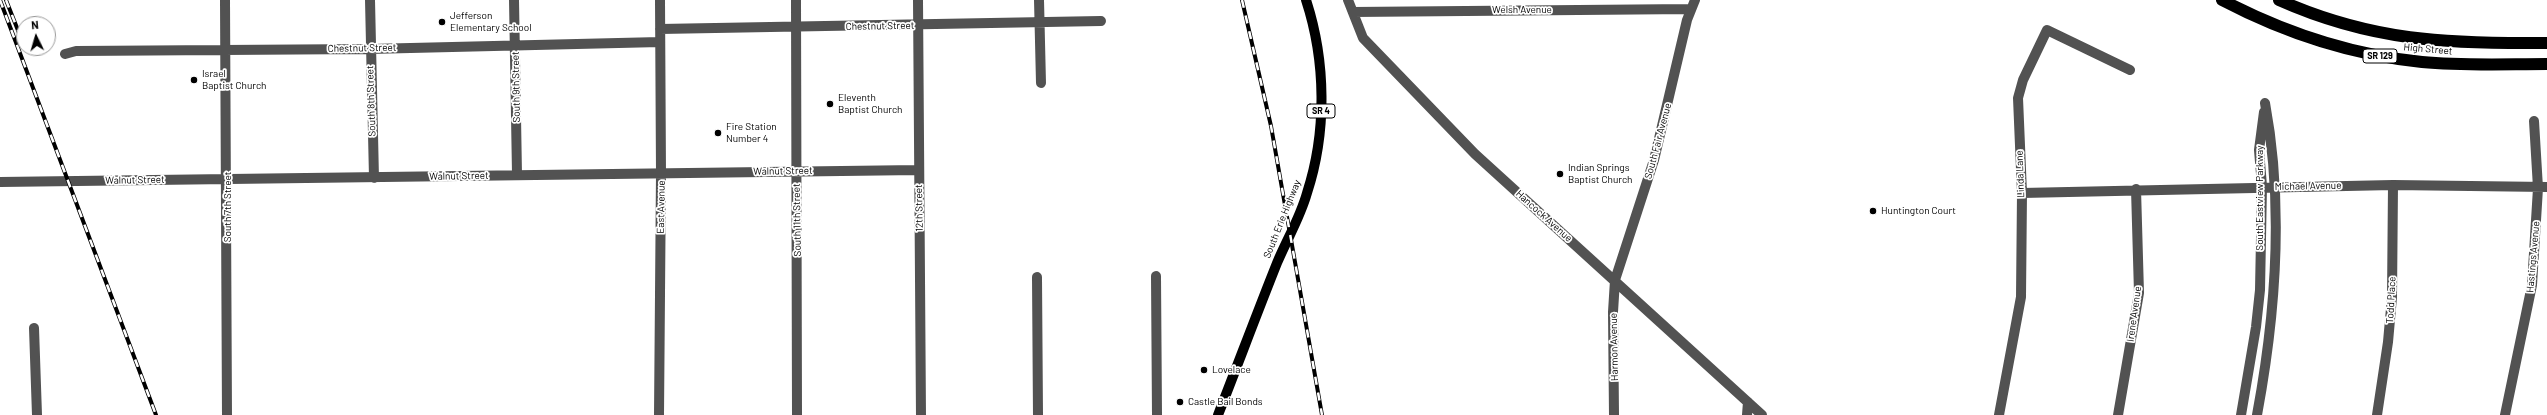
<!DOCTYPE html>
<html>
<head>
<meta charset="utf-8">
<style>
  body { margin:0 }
  #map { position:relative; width:2547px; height:415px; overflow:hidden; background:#fff; font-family:Barlow,sans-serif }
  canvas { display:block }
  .north { position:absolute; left:16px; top:16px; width:40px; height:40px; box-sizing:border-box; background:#fff; border:1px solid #999; border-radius:50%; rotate:355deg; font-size:11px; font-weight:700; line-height:16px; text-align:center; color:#000 }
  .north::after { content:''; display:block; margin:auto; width:14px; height:18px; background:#000; clip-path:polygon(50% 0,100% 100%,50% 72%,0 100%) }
</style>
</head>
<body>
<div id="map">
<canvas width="2547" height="415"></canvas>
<div class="north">N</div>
</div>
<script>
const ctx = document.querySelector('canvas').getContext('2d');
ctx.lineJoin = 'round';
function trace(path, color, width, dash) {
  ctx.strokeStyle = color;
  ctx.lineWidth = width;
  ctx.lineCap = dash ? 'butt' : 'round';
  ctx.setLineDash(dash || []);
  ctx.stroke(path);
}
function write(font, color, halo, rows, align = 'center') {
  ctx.font = font + ' Barlow,sans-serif';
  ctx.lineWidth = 3.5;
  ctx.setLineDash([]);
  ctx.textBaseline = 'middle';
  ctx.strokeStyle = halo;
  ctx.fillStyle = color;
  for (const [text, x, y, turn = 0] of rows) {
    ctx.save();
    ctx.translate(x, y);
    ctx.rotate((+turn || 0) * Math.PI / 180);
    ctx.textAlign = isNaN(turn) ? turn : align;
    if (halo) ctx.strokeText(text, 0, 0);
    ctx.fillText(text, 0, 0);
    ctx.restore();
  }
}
trace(new Path2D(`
  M225,0L227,415
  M370,0L374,178
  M514,0L517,174
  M796,0L797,415
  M918,0L921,415
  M1039,0L1041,83
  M1348,0L1363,38L1475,154L1762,415
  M1353,12L1691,9
  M660,29L1101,21
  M65,54L76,51L369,49L660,42
  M0,182L918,170
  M2022,193L2393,185L2547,187
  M1156,276L1157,415
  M1037,277L1038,415
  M34,328L37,415
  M659,415L661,173L660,0
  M1614,415L1613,312L1615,280L1654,160L1687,20L1695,0
  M1747,415L1748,402
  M1999,415L2021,297L2022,193L2018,98L2023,80L2047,30L2130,70
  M2118,415L2139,293L2136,189
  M2241,415L2256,327L2260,290L2262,186L2259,150L2264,112
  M2257,415C2276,313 2284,205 2265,103
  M2377,415L2388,342L2392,297L2393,185
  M2505,415L2532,285L2538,188L2534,121`), '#525252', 10);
trace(new Path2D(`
  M1218,415C1238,364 1257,313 1277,263C1287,239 1300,218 1307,193C1327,132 1326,61 1306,0`), '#000', 10);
trace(new Path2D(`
  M2222,0C2285,33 2352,55 2422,62C2463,66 2506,64 2547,64
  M2279,0C2371,41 2447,44 2547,43`), '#000', 12);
const rail = new Path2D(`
  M0,0L156,415
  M6,0L21,38
  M1242,0L1271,126L1322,415`);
trace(rail, '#000', 4);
trace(rail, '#fff', 2.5, [8]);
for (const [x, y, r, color] of [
  [442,22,4,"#000"],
  [194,80,4,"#000"],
  [830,104,4,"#000"],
  [718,133,4,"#000"],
  [1560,174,4,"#000"],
  [1873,211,4,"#000"],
  [1204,370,4,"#000"],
  [1180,402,4,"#000"]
]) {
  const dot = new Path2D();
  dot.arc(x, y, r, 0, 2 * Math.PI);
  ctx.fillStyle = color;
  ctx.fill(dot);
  trace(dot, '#fff', 1.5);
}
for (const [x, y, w] of [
  [2380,56,34],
  [1321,111,28]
]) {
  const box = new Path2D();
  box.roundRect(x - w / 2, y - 7, w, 14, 3);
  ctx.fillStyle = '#fff';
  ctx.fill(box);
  trace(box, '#000', 1);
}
write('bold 9px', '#000', null, [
  ["SR 129",2380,56],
  ["SR 4",1321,111]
]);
write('10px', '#000', '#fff', [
  ["Welsh Avenue",1522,10],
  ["Chestnut Street",880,26,-1],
  ["Chestnut Street",362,48,-1],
  ["High Street",2428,49,5],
  ["South 9th Street",516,87,-91],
  ["South 8th Street",371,101,-92],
  ["South Fair Avenue",1658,141,-75],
  ["Walnut Street",783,171,-1],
  ["Linda Lane",2020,174,-92],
  ["Walnut Street",459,176,-1],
  ["Walnut Street",135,180,-1],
  ["Michael Avenue",2308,186,-1],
  ["South Eastview Parkway",2260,198,-90],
  ["South 7th Street",228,207,-90],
  ["East Avenue",661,207,-89],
  ["12th Street",919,208,-91],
  ["Hancock Avenue",1544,216,42],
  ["South Erie Highway",1282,219,-68],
  ["South 11th Street",797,220,-91],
  ["Hastings Avenue",2533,257,-85],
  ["Todd Place",2391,300,-87],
  ["Irene Avenue",2134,314,-82],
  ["Harmon Avenue",1614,347,-91]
]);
write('10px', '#000', '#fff', [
  ["Jefferson",450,16],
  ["Elementary School",450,28],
  ["Israel",202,74],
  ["Baptist Church",202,86],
  ["Eleventh",838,98],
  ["Baptist Church",838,110],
  ["Fire Station",726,127],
  ["Number 4",726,139],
  ["Indian Springs",1568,168],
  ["Baptist Church",1568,180],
  ["Huntington Court",1881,211],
  ["Lovelace",1212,370],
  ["Castle Bail Bonds",1188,402]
], 'left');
</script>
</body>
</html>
